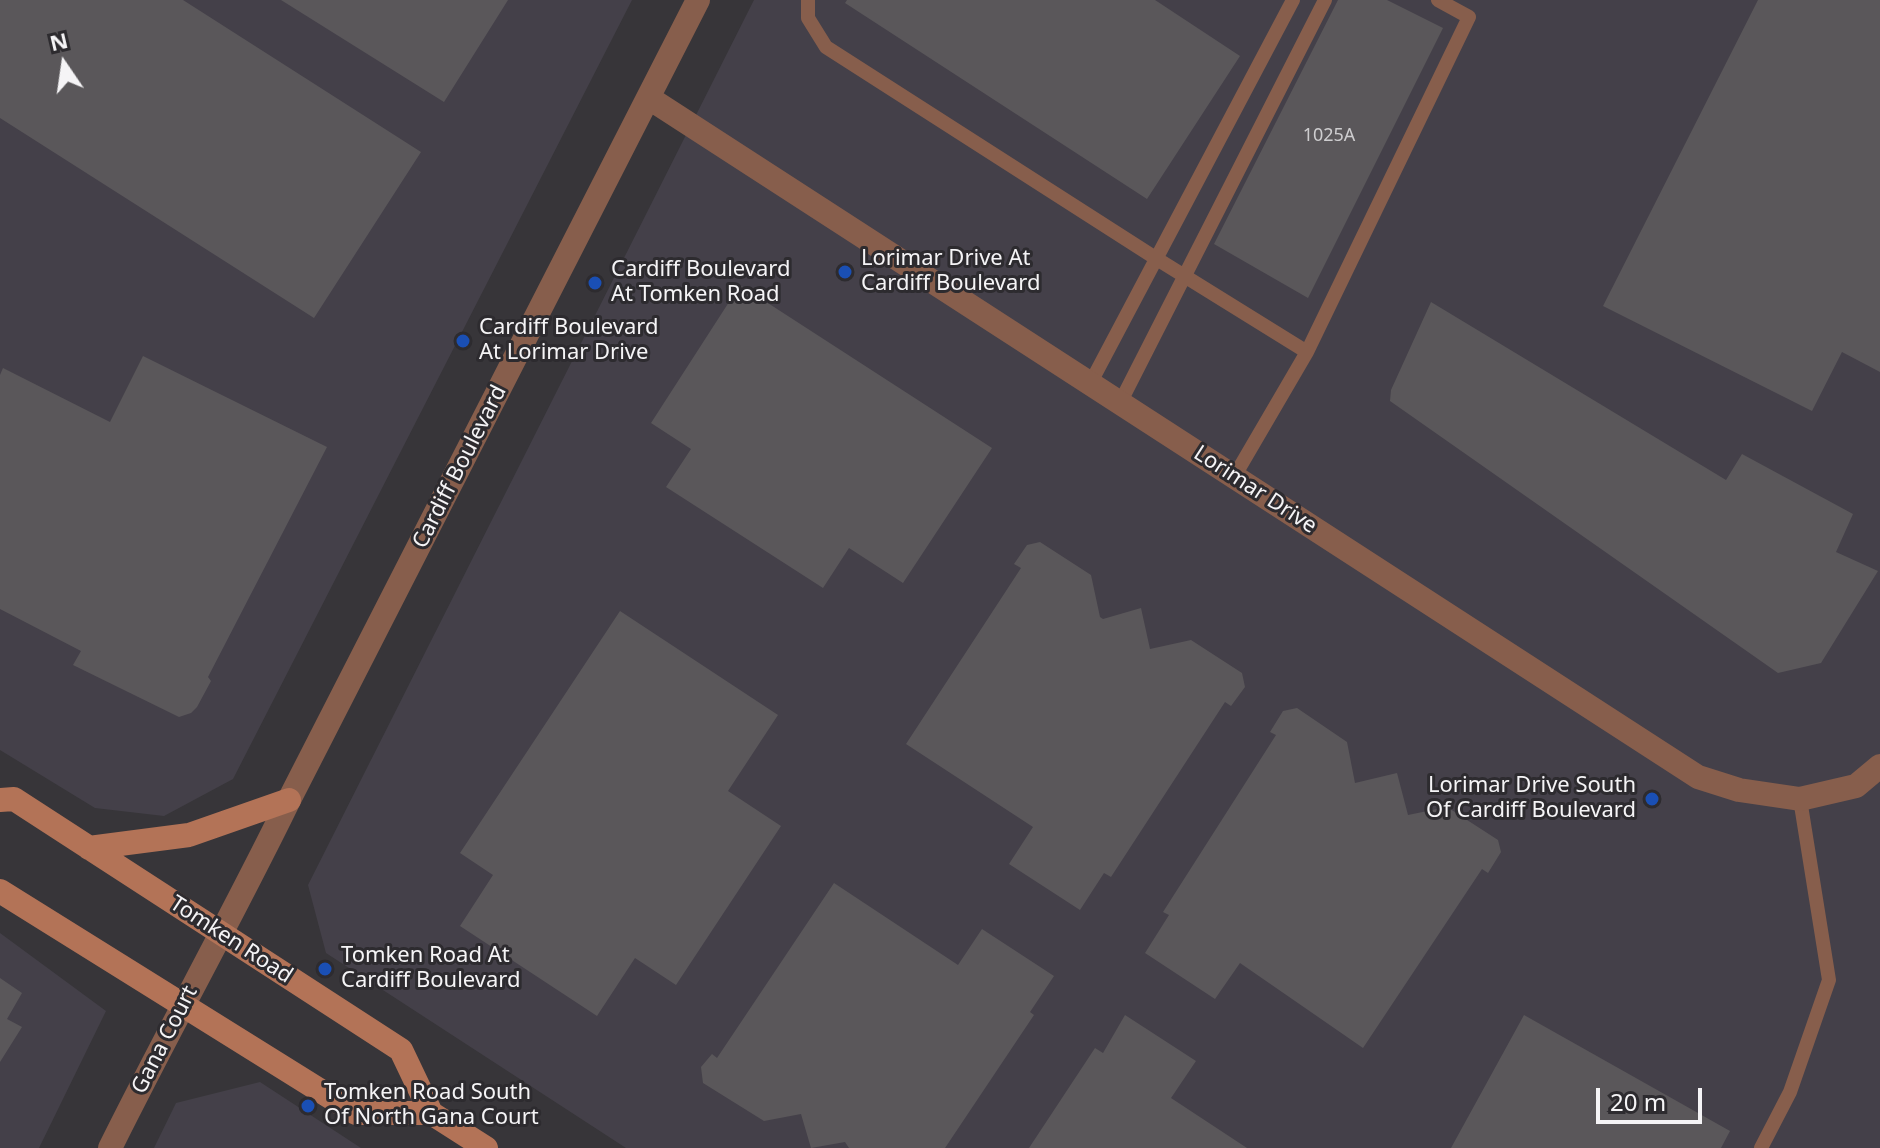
<!DOCTYPE html>
<html>
<head>
<meta charset="utf-8">
<style>
  body { margin:0 }
  #map { position:relative; width:1880px; height:1148px; overflow:hidden; background:#373539; font-family:"Noto Sans",sans-serif }
  canvas { display:block }
  .north { position:absolute; left:24px; top:24px; width:80px; height:80px; -webkit-text-stroke:6px #2d2b2f; paint-order:stroke; rotate:347deg; font-size:22px; font-weight:700; line-height:32px; text-align:center; color:#f5f4f6 }
  .north::after { content:''; display:block; margin:auto; width:28px; height:36px; background:#f5f4f6; clip-path:polygon(50% 0,100% 100%,50% 72%,0 100%) }
  .scale { position:absolute; left:1596px; top:1088px; width:106px; height:36px; box-sizing:border-box; border:4px solid #f5f4f6; border-top:0; padding-left:10px; font-size:24px; line-height:28px; white-space:nowrap; color:#f5f4f6; -webkit-text-stroke:6px #2d2b2f; paint-order:stroke }
</style>
</head>
<body>
<div id="map">
<canvas width="1880" height="1148"></canvas>
<div class="north">N</div>
<div class="scale">20 m</div>
</div>
<script>
const ctx = document.querySelector('canvas').getContext('2d');
ctx.lineJoin = 'round';
function fill(path, color) {
  ctx.fillStyle = color;
  ctx.fill(path, 'evenodd');
}
function trace(path, color, width, dash) {
  ctx.strokeStyle = color;
  ctx.lineWidth = width;
  ctx.lineCap = dash ? 'butt' : 'round';
  ctx.setLineDash(dash || []);
  ctx.stroke(path);
}
function write(font, color, halo, rows, align = 'center') {
  ctx.font = font + ' "Noto Sans",sans-serif';
  ctx.lineWidth = 6;
  ctx.setLineDash([]);
  ctx.textBaseline = 'middle';
  ctx.strokeStyle = halo;
  ctx.fillStyle = color;
  for (const [text, x, y, turn = 0] of rows) {
    ctx.save();
    ctx.translate(x, y);
    ctx.rotate((+turn || 0) * Math.PI / 180);
    ctx.textAlign = isNaN(turn) ? turn : align;
    if (halo) ctx.strokeText(text, 0, 0);
    ctx.fillText(text, 0, 0);
    ctx.restore();
  }
}
fill(new Path2D(`
  M0,0H632L233,779L164,816L95,808L0,750Z
  M754,0H1880V1148H626L326,953L308,885Z
  M0,933L106,1011L39,1148H0Z
  M260,1082L361,1148H154L176,1103Z`), '#444049');
fill(new Path2D(`
  M0,0H183L421,152L314,318L0,118Z
  M281,0H508L444,102Z
  M847,0H1155L1240,56L1147,199L845,3Z
  M1338,0H1387L1443,28L1308,298L1214,244Z
  M1758,0H1880V372L1842,352L1812,411L1603,306Z
  M740,285L992,448L903,583L849,548L823,588L666,487L691,449L651,423Z
  M1431,302L1726,480L1742,454L1853,514L1836,552L1878,571L1821,663L1778,673L1390,401L1391,390Z
  M143,356L327,447L208,677L211,681L197,707L191,713L179,717L73,665L81,651L0,609V375L3,368L110,422Z
  M1040,542L1091,575L1100,617L1103,619L1141,608L1150,649L1191,640L1242,673L1245,687L1231,706L1225,702L1111,877L1104,873L1080,910L1009,864L1033,827L906,744L1021,568L1014,564L1027,545Z
  M620,611L778,715L728,791L781,826L676,985L635,958L597,1016L460,926L493,875L460,853Z
  M1297,708L1347,742L1355,783L1397,773L1408,815L1447,807L1498,840L1501,852L1488,873L1482,869L1363,1048L1240,963L1215,999L1145,953L1169,915L1163,912L1276,735L1270,732L1283,711Z
  M834,883L958,965L982,929L1054,976L1030,1012L1034,1015L945,1148H849L845,1142L811,1148L801,1114L764,1121L703,1083L701,1067L712,1054L717,1058Z
  M0,978L22,993L7,1019L22,1027L0,1062Z
  M1125,1015L1196,1061L1171,1098L1247,1148H1029L1095,1048L1103,1053Z
  M1524,1015L1730,1131L1721,1148H1451Z`), '#5a575a');
trace(new Path2D(`
  M808,0V18L826,47L1157,259L1307,352L1234,477
  M1307,352L1469,17L1438,0
  M1090,384L1293,0
  M1120,403L1325,0
  M1761,1148L1790,1092L1829,980L1800,799`), '#875e4c', 14);
trace(new Path2D(`
  M649,98L1698,777L1739,790L1800,799L1856,786L1880,766
  M110,1148C168,1031 232,917 289,800L698,0`), '#875e4c', 24);
trace(new Path2D(`
  M0,800L14,799L401,1050L431,1113
  M89,848L189,835L289,800
  M0,891L356,1113H431L486,1148`), '#b37357', 24);
for (const [x, y, r, color] of [
  [845,272,8,"#1a4fb4"],
  [595,283,8,"#1a4fb4"],
  [463,341,8,"#1a4fb4"],
  [1652,799,8,"#1a4fb4"],
  [325,969,8,"#1a4fb4"],
  [308,1106,8,"#1a4fb4"]
]) {
  const dot = new Path2D();
  dot.arc(x, y, r, 0, 2 * Math.PI);
  ctx.fillStyle = color;
  ctx.fill(dot);
  trace(dot, '#2d2b2f', 3);
}
write('18px', '#cecdcf', null, [
  ["1025A",1329,136]
]);
write('22px', '#f5f4f6', '#2d2b2f', [
  ["Lorimar Drive At",861,259],
  ["Cardiff Boulevard",861,284],
  ["Cardiff Boulevard",611,270],
  ["At Tomken Road",611,295],
  ["Cardiff Boulevard",479,328],
  ["At Lorimar Drive",479,353],
  ["Lorimar Drive South",1636,786,"right"],
  ["Of Cardiff Boulevard",1636,811,"right"],
  ["Tomken Road At",341,956],
  ["Cardiff Boulevard",341,981],
  ["Tomken Road South",324,1093],
  ["Of North Gana Court",324,1118]
], 'left');
write('22px', '#f5f4f6', '#2d2b2f', [
  ["Cardiff Boulevard",460,467,-63],
  ["Lorimar Drive",1255,490,33],
  ["Tomken Road",231,940,33],
  ["Gana Court",165,1040,-63]
]);
</script>
</body>
</html>
